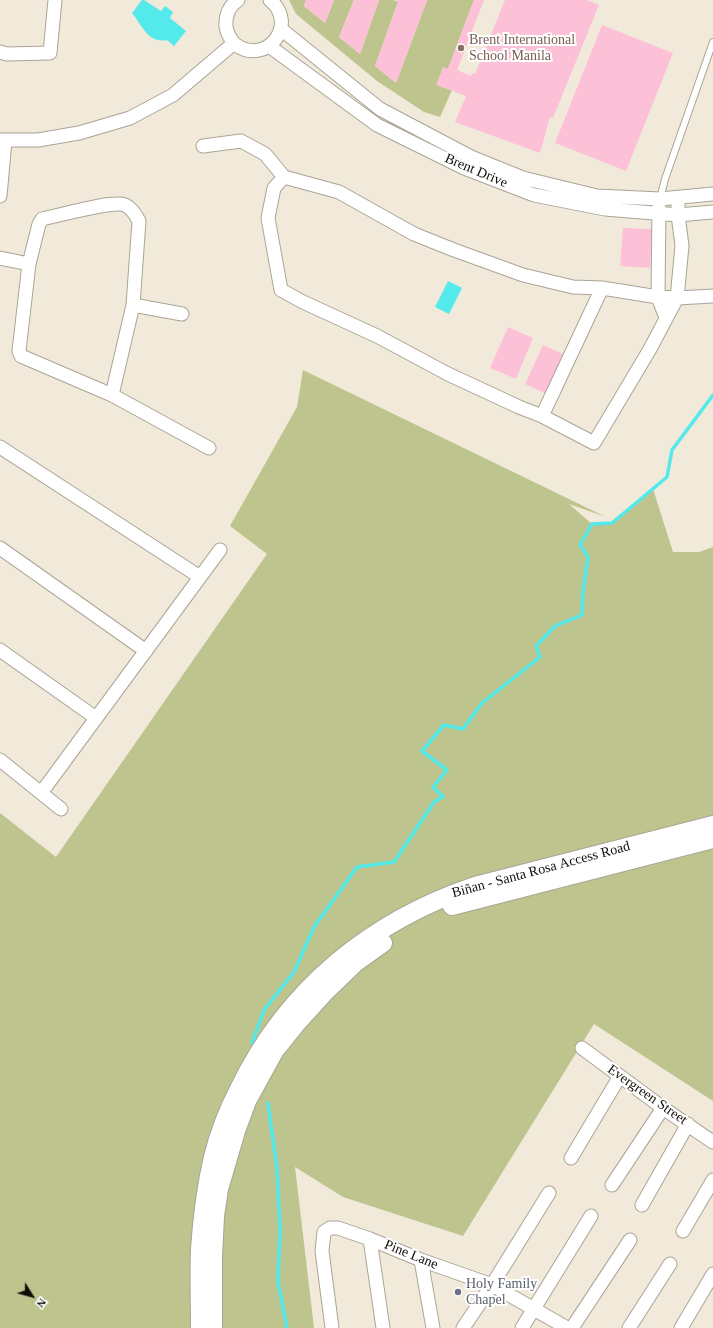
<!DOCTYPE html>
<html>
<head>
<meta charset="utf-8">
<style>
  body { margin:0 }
  #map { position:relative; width:713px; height:1328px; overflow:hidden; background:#f1eadb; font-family:"Times New Roman",serif }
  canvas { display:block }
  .north { position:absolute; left:12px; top:1276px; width:40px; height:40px; -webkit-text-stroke:3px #fff; paint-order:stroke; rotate:127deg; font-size:11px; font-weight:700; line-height:16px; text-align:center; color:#100e09 }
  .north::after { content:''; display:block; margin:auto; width:14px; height:18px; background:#100e09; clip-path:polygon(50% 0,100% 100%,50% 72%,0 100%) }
</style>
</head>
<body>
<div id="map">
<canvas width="713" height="1328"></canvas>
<div class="north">N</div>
</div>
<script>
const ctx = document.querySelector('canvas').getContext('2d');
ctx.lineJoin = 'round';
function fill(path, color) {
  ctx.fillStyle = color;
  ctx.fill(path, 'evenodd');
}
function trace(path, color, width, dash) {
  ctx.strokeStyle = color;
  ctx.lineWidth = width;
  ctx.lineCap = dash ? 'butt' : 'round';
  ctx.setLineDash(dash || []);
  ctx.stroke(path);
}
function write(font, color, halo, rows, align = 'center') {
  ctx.font = font + ' "Times New Roman",serif';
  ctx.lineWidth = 4;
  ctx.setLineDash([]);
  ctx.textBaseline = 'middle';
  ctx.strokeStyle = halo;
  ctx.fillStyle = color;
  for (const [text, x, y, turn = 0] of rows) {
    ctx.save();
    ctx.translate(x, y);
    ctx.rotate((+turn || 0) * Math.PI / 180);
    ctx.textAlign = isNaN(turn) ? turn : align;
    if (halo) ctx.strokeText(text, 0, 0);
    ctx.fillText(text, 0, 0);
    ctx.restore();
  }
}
fill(new Path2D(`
  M289,0H306L304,6L325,23L334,0H354L339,37L360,54L379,0H393L398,2L375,66L396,83L427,0H474L448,69L443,68L437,84L452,90L440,117L424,112L377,81L296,14Z
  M303,370L606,517L569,504L592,524L612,523L653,489L673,552H699L713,547V1101L594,1024L463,1236L343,1197L295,1167L314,1328H0V813L56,857L267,554L230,526L297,407Z`), '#bdc48d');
fill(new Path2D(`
  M142,0H144L161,11L165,6L173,12L170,18L186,31L174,46L167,40C148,44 142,25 132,13Z
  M448,281L462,288L449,314L435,307Z`), '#54e9eb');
trace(new Path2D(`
  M252,1043L264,1010L294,972L314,927L357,867L394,862L434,802L443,797L433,787L447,770L422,751L444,725L463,729L482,703L540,657L536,646L555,626L582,615L583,592L588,557L580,545L592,524L612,523L667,477L672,450L713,395
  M268,1103L277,1169L280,1229L278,1282L287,1328`), '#54e9eb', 3.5);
fill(new Path2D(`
  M306,0H334L325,23L304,6Z
  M354,0H379L360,54L339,37Z
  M394,0H427L396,83L375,66L398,2Z
  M474,0H484L457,70L471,76L472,73L475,74L505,0H587L599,5L553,118L550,117L540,153L455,122L466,96L436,85L443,67L448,69Z
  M602,25L673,53L626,171L555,143Z
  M623,228L652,229L650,268L620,266Z
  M508,327L533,338L516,379L490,368Z
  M543,345L565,355L547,394L525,384Z`), '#fdc1d7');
const lane = new Path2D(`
  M660,199L665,179L713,42`);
const street = new Path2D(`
  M238,0C229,6 225,16 226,27C227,33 231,41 236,45C267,66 299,24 270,0
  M281,29L380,109L471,157L523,178L597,196L660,199L713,194
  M269,46L377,125L464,168L534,195L605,209L678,215L713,212
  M0,52L7,54L50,53L55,0
  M0,140H38L79,133L130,118L173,95L234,43
  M203,146L241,141L265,154L284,177L339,192L414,234L454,250L523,275L573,287L602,288L542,416
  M284,177L274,188L268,218L281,290L303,302L377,336L448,374L519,407L542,416L594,443L650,349L677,298L682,246L678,215V198
  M0,196L5,141
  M659,207L658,297L666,318
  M0,258L29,264
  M602,288L658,297L677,298L713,296
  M133,305L182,314
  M112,395L133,305L139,221C135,214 132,208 125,205C112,200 58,216 42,219L39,224L29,264L19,351L21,356L112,395L209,448
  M0,447L200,577
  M0,548L146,651
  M0,650L96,718
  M0,760L61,809
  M41,793L220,550
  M582,1048L663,1108L713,1142
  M571,1158L620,1076
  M612,1185L663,1108
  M642,1205L688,1124
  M683,1231L713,1180
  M370,1239L383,1328
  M421,1260L433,1328
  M332,1328L322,1251L324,1232L330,1228H338L370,1239L421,1260L492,1285L567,1328
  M463,1328L492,1285L549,1193
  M522,1328L591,1216
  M572,1328L630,1240
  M629,1328L670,1264
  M681,1328L713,1274`);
const secondary = new Path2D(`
  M452,906L713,839
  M200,1328C200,1302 199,1275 200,1249C202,1219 206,1187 213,1157C219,1133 228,1110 239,1089C287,989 371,921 475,886L713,825
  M213,1328V1257L215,1216L219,1189L236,1131L247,1101L275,1050L296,1024L325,992L355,963L383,943`);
trace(lane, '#aba496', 8);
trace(street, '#aba496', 15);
trace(secondary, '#aba496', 20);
trace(lane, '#fff', 6);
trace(street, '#fff', 13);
trace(secondary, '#fff', 18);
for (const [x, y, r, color] of [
  [461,48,4,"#8d6e63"],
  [458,1292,4,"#6b7280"]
]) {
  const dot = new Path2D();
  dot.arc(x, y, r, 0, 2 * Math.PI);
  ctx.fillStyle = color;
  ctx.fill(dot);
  trace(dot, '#fff', 1.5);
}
write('14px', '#785e54', '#fff', [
  ["Brent International",469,40],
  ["School Manila",469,56]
], 'left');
write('14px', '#100e09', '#fff', [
  ["Brent Drive",476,171,23],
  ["Biñan - Santa Rosa Access Road",541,870,-15],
  ["Evergreen Street",647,1095,35],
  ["Pine Lane",411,1255,22]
]);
write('14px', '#5b616d', '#fff', [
  ["Holy Family",466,1284],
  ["Chapel",466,1300]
], 'left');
</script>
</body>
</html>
